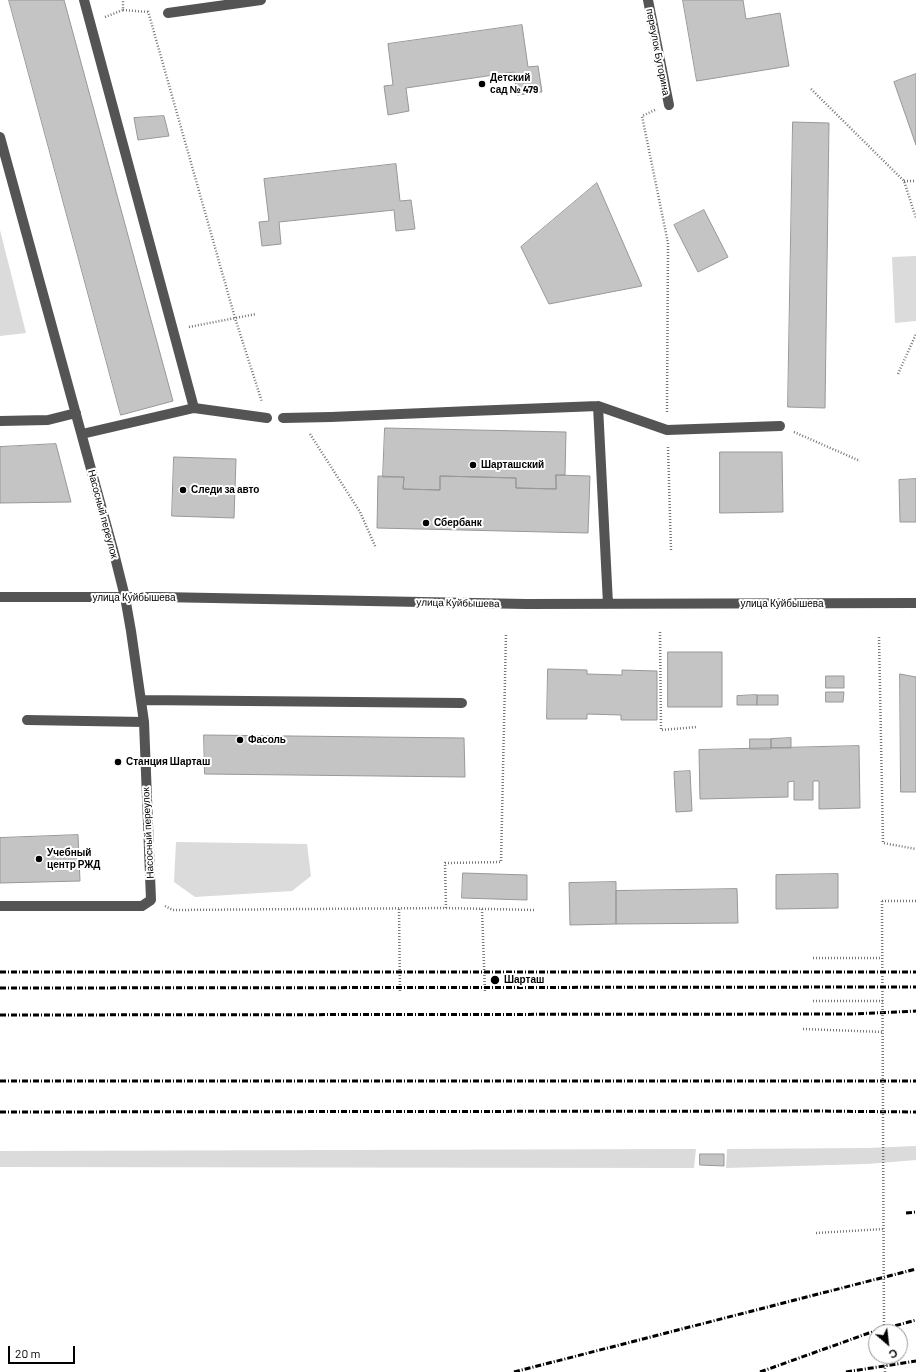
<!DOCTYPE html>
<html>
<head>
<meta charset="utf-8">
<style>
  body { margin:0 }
  #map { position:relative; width:916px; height:1372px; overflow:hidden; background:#fff; font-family:Barlow,sans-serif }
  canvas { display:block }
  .north { position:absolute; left:868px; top:1324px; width:40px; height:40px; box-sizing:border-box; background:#fff; border:1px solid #999; border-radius:50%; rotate:152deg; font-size:11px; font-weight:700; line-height:16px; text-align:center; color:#000 }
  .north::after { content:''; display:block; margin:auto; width:14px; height:18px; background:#000; clip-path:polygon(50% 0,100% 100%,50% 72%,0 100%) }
  .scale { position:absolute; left:8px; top:1346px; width:67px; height:18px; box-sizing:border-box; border:2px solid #000; border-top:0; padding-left:5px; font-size:12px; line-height:14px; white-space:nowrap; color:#000; -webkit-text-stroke:3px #fff; paint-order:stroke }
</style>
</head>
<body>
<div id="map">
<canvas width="916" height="1372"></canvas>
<div class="north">С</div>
<div class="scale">20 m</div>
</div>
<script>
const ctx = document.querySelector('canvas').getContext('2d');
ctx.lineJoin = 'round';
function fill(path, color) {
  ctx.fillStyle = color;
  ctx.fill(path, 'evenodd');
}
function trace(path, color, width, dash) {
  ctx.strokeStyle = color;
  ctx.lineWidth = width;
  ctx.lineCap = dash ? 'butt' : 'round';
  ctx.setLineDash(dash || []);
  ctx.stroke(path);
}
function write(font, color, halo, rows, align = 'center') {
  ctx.font = font + ' Barlow,sans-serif';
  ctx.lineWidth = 4;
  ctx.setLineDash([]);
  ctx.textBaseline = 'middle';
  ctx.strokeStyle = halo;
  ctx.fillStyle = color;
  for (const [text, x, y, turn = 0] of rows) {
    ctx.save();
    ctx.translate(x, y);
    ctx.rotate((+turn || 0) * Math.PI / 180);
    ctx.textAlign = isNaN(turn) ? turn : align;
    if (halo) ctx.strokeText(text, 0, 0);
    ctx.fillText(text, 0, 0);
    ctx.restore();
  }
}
fill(new Path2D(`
  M0,230L26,333L0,336Z
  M916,256V321L895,323L892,257Z
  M176,842L307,844L311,876L292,891L195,897L174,882Z
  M916,1146V1160L867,1164L726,1168L727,1149L868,1148Z
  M696,1149L694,1168L0,1167V1151Z`), '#dbdbdb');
const building = new Path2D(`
  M9,0H64L173,401L121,415Z
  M683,0H743L746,19L780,13L789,66L697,81Z
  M522,25L528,67L538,66L542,92L517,95L514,72L406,88L409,111L388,115L384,86L393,85L388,44Z
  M916,74V145L894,82Z
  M164,116L169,136L138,140L134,118Z
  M793,122L829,123L825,408L788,407Z
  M396,164L400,201L411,200L415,229L396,231L394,210L279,222L281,244L262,246L259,222L269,221L264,179Z
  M597,183L642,286L549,304L521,247Z
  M704,210L728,257L698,272L674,225Z
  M385,428L566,432L565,475H556V489L516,488V478L440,476V490L403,489L404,477H383Z
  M56,444L71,502L0,503V447Z
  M720,452H782L783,512L720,513Z
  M174,457L236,459L234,518L172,516Z
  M556,475L590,476L588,533L377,528L378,476L404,477L403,489L440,490V476L516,478V488L556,489Z
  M916,479V522H900L899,480Z
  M668,652H722V707H668Z
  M548,669L587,670V674L622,675V670L657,671V720H621V715L587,714V719H547Z
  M900,674L916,677V792H901Z
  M826,676H844V688H826Z
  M826,692H844L843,702H826Z
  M757,695V705H737V696Z
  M758,695H778V705H757Z
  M204,735L464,738L465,777L205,774Z
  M791,738V748H771V739Z
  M750,739H771V749H750Z
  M859,746L860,808L819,809V781H813V800H794V781L788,782V797L700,799L699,750Z
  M690,771L692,811L676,812L674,772Z
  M78,835L80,881L0,883V838Z
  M463,873L527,875V900L462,898Z
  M838,874V908L776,909V875Z
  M616,882V924L570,925L569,883Z
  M737,889L738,923L616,924V891Z
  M700,1154H724V1166L700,1165Z`);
fill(building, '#c4c4c4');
trace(building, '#989898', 1);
trace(new Path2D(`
  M123,10L149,12
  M148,11L235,318L262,402
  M105,17L123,10V0
  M811,89L904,181L916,218
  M655,110L642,116L668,243L667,414
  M904,181H916
  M189,327L256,314
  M898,374L916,334
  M794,432L860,461
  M310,434L360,512L376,548
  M668,447L671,550
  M660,632L661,730L697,727
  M879,637L883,843L916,849
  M882,901H916
  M165,906L173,910L446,908L535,910
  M446,908L445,863L501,862L506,633
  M399,909L400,993
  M482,909L485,993
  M813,958H882
  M813,1001H883
  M803,1029L883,1032
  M816,1233L884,1229`), '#767676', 2.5, [1, 2]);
trace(new Path2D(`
  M648,0L669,105
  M168,13L261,0
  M0,137L114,553L125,597L131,631L144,722L151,900L142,906H0
  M598,406L608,604
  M194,408L267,418
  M283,418L331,417L471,411L598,406L667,430L780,426
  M0,421L48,420L76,413
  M82,434L194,408L84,0
  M0,597H160L526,604L916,603
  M141,700L462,703
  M27,720L144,722`), '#545454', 10);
trace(new Path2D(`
  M0,972H916
  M0,988L916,987
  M0,1015L852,1014L916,1011
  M0,1081H916
  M0,1112L814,1111L916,1112
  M906,1213L916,1212
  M514,1372L916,1269
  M760,1372L869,1333L916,1320
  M846,1372L916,1361`), '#000', 3, [6, 2, 1, 2]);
trace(new Path2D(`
  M882,901L884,1332
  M885,1356V1372`), '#767676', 2.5, [1, 2]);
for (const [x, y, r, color] of [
  [482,84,4,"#000"],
  [473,465,4,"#000"],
  [183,490,4,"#000"],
  [426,523,4,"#000"],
  [240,740,4,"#000"],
  [118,762,4,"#000"],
  [39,859,4,"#000"],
  [495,980,5,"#000"]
]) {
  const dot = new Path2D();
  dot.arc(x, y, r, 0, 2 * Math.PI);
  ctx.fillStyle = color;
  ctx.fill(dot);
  trace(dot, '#fff', 1.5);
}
write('10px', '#000', '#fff', [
  ["переулок Буторина",658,52,79],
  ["Насосный переулок",103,514,75],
  ["улица Куйбышева",134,598],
  ["улица Куйбышева",458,603,1],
  ["улица Куйбышева",782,604],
  ["Насосный переулок",148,833,-93]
]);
write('bold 10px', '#000', '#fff', [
  ["Детский",490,78],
  ["сад № 479",490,90],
  ["Шарташский",481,465],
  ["Следи за авто",191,490],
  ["Сбербанк",434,523],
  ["Фасоль",248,740],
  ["Станция Шарташ",126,762],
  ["Учебный",47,853],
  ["центр РЖД",47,865],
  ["Шарташ",504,980]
], 'left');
</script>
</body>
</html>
